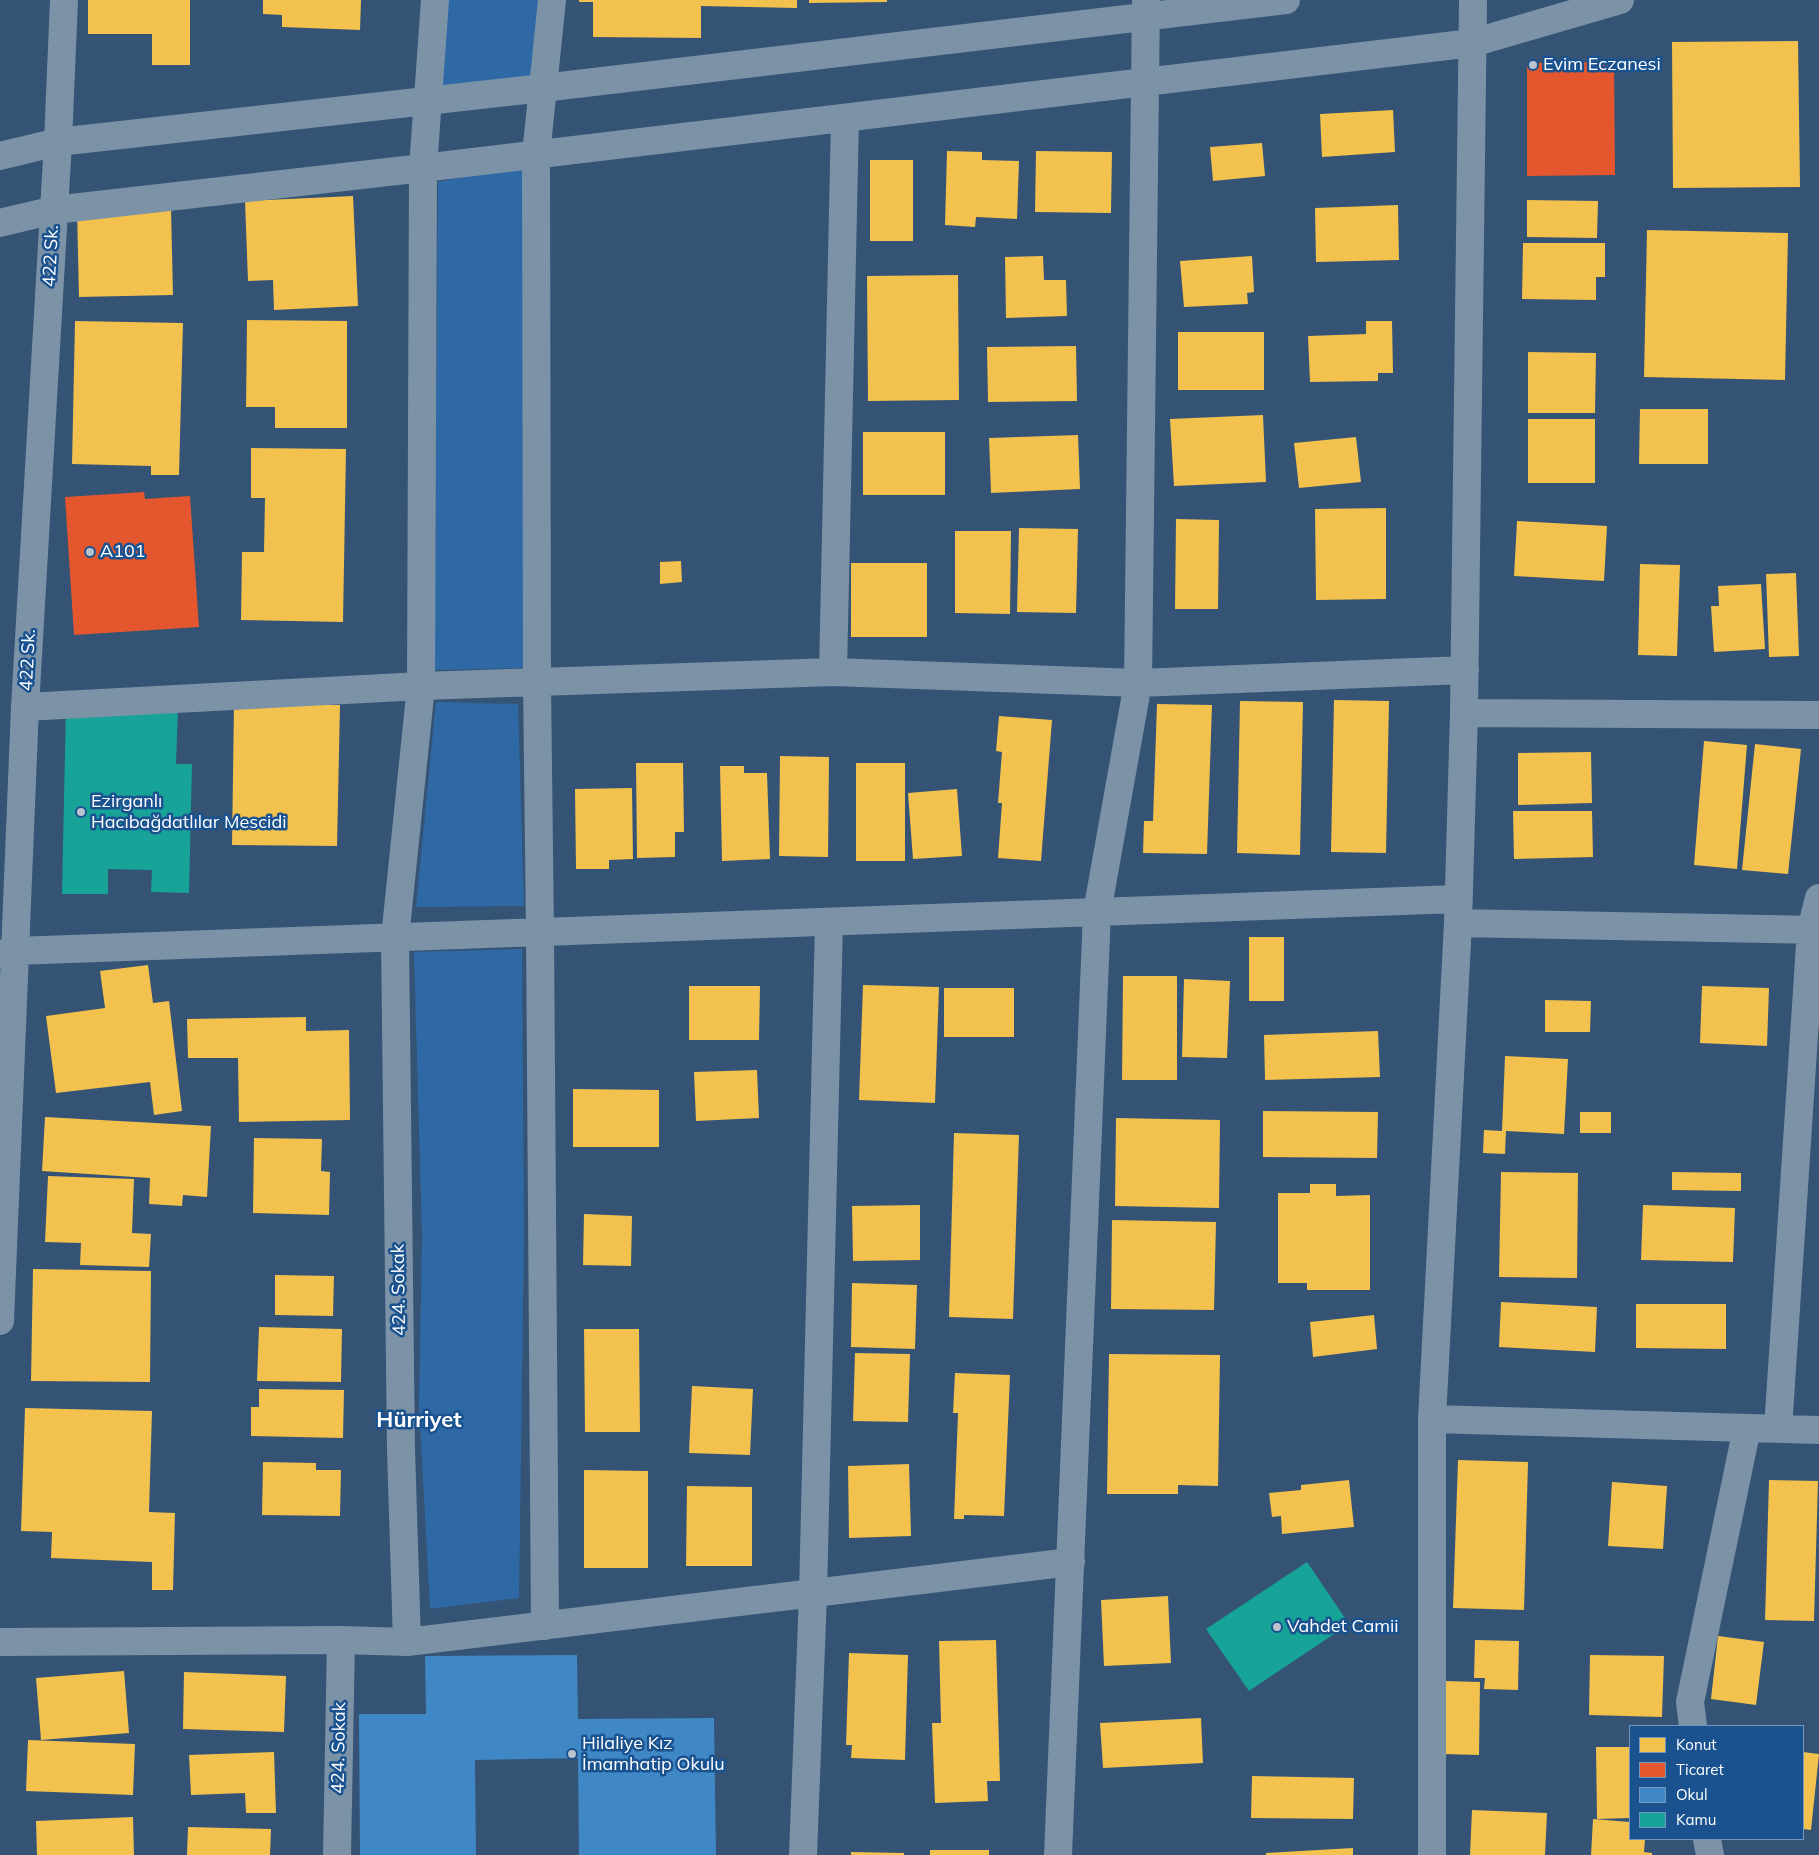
<!DOCTYPE html>
<html>
<head>
<meta charset="utf-8">
<style>
  body { margin:0 }
  #map { position:relative; width:1819px; height:1855px; overflow:hidden; background:#355374; font-family:Mulish,sans-serif }
  canvas { display:block }
  .legend { position:absolute; left:1629px; top:1725px; width:175px; height:115px; box-sizing:border-box; background:#1a528f; border:1px solid #7697bc; margin:0; padding:6px 9px; list-style:none; font-size:15px; color:#fff }
  .legend li { display:flex; align-items:center; gap:10px; height:25px }
  .legend b { width:25px; border:1px solid #7697bc }
</style>
</head>
<body>
<div id="map">
<canvas width="1819" height="1855"></canvas>
<ul class="legend">
<li><b style="height:14px;background:#f2c14e"></b>Konut</li>
<li><b style="height:14px;background:#e4572e"></b>Ticaret</li>
<li><b style="height:14px;background:#3f88c5"></b>Okul</li>
<li><b style="height:14px;background:#17a398"></b>Kamu</li>
</ul>
</div>
<script>
const ctx = document.querySelector('canvas').getContext('2d');
ctx.lineJoin = 'round';
function fill(path, color) {
  ctx.fillStyle = color;
  ctx.fill(path, 'evenodd');
}
function trace(path, color, width, dash) {
  ctx.strokeStyle = color;
  ctx.lineWidth = width;
  ctx.lineCap = dash ? 'butt' : 'round';
  ctx.setLineDash(dash || []);
  ctx.stroke(path);
}
function write(font, color, halo, rows, align = 'center') {
  ctx.font = font + ' Mulish,sans-serif';
  ctx.lineWidth = 5;
  ctx.setLineDash([]);
  ctx.textBaseline = 'middle';
  ctx.strokeStyle = halo;
  ctx.fillStyle = color;
  for (const [text, x, y, turn = 0] of rows) {
    ctx.save();
    ctx.translate(x, y);
    ctx.rotate((+turn || 0) * Math.PI / 180);
    ctx.textAlign = isNaN(turn) ? turn : align;
    if (halo) ctx.strokeText(text, 0, 0);
    ctx.fillText(text, 0, 0);
    ctx.restore();
  }
}
fill(new Path2D(`
  M435,0H552L543,88L428,100Z
  M525,165L524,668L434,670L438,182Z
  M436,702L518,704L524,906L416,907Z
  M522,949L524,1235L519,1598L430,1609L419,1404L422,1236L414,952Z`), '#2e69a5');
fill(new Path2D(`
  M88,0H190V65H152V34H88Z
  M263,0H361L360,30L282,27V15L263,14Z
  M579,0H797V8L701,6V38L593,37V2H579Z
  M809,0H887V2L809,3Z
  M1798,41L1800,187L1673,188L1672,42Z
  M1393,110L1395,152L1322,157L1320,114Z
  M1262,143L1265,176L1213,181L1210,147Z
  M947,151L982,152V160L1019,161L1017,219L976,217L975,227L945,225Z
  M1036,151L1112,152L1111,213L1035,212Z
  M870,160H913V241H870Z
  M353,196L358,306L274,310L273,280L248,281L245,201Z
  M1527,200L1598,201L1597,238L1527,237Z
  M1398,205L1399,260L1316,262L1315,208Z
  M171,208L173,295L79,297L77,209Z
  M1647,230L1788,233L1785,380L1644,377Z
  M1523,243H1605V277H1596V300L1522,299Z
  M1043,256L1044,280H1066L1067,316L1006,318L1005,257Z
  M1252,256L1254,292L1247,293L1248,304L1184,307L1180,261Z
  M958,275L959,400L868,401L867,276Z
  M247,320L347,321V428H275V407H246Z
  M75,321L183,323L179,475H151V466L72,464Z
  M1366,321H1392L1393,373H1378V381L1310,382L1308,336L1366,334Z
  M1178,332H1264V390H1178Z
  M1076,346L1077,401L988,402L987,347Z
  M1528,352L1596,353L1595,413H1528Z
  M1640,409H1708V464H1639Z
  M1263,415L1266,482L1174,486L1170,419Z
  M1528,419H1595V483H1528Z
  M863,432H945V495H863Z
  M1078,435L1080,489L991,493L989,438Z
  M1356,437L1361,482L1299,488L1294,443Z
  M251,448L346,449L343,622L241,620L242,552H264L265,498H251Z
  M1386,508V599L1316,600L1315,509Z
  M1176,519L1219,520L1218,609H1175Z
  M1517,521L1607,526L1604,581L1514,576Z
  M1019,528L1078,529L1076,613L1017,612Z
  M955,531H1011L1010,614L955,613Z
  M681,561L682,582L660,584V562Z
  M851,563H927V637H851Z
  M1640,564L1680,565L1677,656L1638,655Z
  M1796,573L1799,656L1769,657L1766,574Z
  M1761,584L1765,649L1714,652L1711,606H1719L1718,586Z
  M1334,700L1389,701L1386,853L1331,852Z
  M1240,701L1303,702L1300,855L1237,853Z
  M234,704L340,705L337,846L232,845Z
  M1157,704L1212,705L1207,854L1143,853L1144,821H1153Z
  M999,716L1052,720L1041,861L998,858L1002,803H998L1002,752L996,751Z
  M1704,741L1747,745L1737,869L1694,865Z
  M1755,744L1801,749L1788,874L1742,870Z
  M1591,752L1592,803L1518,805V753Z
  M780,756L829,757L828,857L779,856Z
  M636,763H683L684,832H675V857L637,858Z
  M856,763H905V861H856Z
  M720,766H744V773H767L770,859L722,861Z
  M632,788L633,859L609,860V869H576L575,789Z
  M957,789L962,856L913,859L908,793Z
  M1513,811H1592L1593,857L1514,859Z
  M1249,937H1284V1001H1249Z
  M148,965L153,1003L169,1001L182,1111L154,1115L150,1082L56,1093L46,1016L105,1008L100,971Z
  M1123,976H1177V1080H1122Z
  M1184,979L1230,981L1227,1058L1182,1057Z
  M863,985L939,987L935,1103L859,1100Z
  M689,986H760L759,1040H689Z
  M1702,986L1769,988L1767,1046L1700,1043Z
  M944,988H1014V1037H944Z
  M1545,1000L1591,1001L1590,1032H1545Z
  M306,1017V1031L349,1030L350,1120L239,1122L238,1058H188L187,1019Z
  M1378,1031L1380,1077L1265,1080L1264,1035Z
  M1505,1056L1568,1059L1564,1134L1506,1131L1505,1154L1483,1153L1484,1130L1502,1131Z
  M757,1070L759,1118L696,1121L694,1072Z
  M573,1089L659,1090V1147H573Z
  M1263,1111L1378,1112L1377,1158L1263,1157Z
  M1580,1112H1611V1133H1580Z
  M45,1117L211,1126L207,1197L183,1195L182,1206L149,1204L150,1178L42,1171Z
  M1116,1118L1220,1120L1219,1208L1115,1206Z
  M954,1133L1019,1135L1013,1319L949,1317Z
  M254,1138L322,1139L321,1171L330,1172L329,1215L253,1213Z
  M1501,1172L1578,1173L1577,1278L1499,1277Z
  M1672,1172L1741,1173V1191L1672,1190Z
  M48,1176L134,1179L132,1233L151,1234L149,1267L80,1265L81,1243L45,1242Z
  M1310,1184H1336V1196L1370,1195V1290H1307V1283H1278V1193H1310Z
  M920,1205V1260L853,1261L852,1206Z
  M1643,1205L1735,1208L1733,1262L1641,1260Z
  M584,1214L632,1216L631,1266L583,1265Z
  M1112,1220L1216,1222L1214,1310L1111,1309Z
  M33,1269L151,1271L150,1382L31,1381Z
  M275,1275L334,1276L333,1316L275,1315Z
  M852,1283L917,1285L915,1349L851,1347Z
  M1501,1302L1597,1307L1595,1352L1499,1347Z
  M1636,1304H1726V1349L1636,1348Z
  M1374,1315L1377,1349L1313,1357L1310,1322Z
  M259,1327L342,1329L341,1382L257,1381Z
  M584,1329H639L640,1432H585Z
  M855,1353L910,1354L908,1422L853,1421Z
  M1109,1354L1220,1355L1218,1486L1178,1485V1494H1107Z
  M955,1373L1010,1375L1004,1516L964,1515V1519H954L958,1413H953Z
  M692,1386L753,1389L750,1455L689,1453Z
  M259,1389L344,1390L343,1438L251,1436V1407H259Z
  M25,1408L152,1411L149,1512L175,1513L173,1590H152V1562L51,1558L52,1532L21,1531Z
  M1458,1460L1528,1462L1524,1610L1453,1608Z
  M263,1462L316,1463V1470H341L340,1516L262,1515Z
  M909,1464L911,1536L849,1538L848,1466Z
  M584,1470L648,1471V1568H584Z
  M1349,1480L1354,1527L1282,1534L1281,1516L1272,1517L1269,1493L1301,1490V1485Z
  M1769,1480L1818,1481L1814,1621L1765,1620Z
  M1612,1482L1667,1486L1663,1549L1608,1546Z
  M687,1486L752,1487V1566H686Z
  M1168,1596L1171,1663L1104,1666L1101,1600Z
  M1718,1636L1764,1642L1756,1705L1711,1699Z
  M996,1640L1000,1781H987L988,1801L935,1803L932,1723H941L939,1641Z
  M1475,1640L1519,1641L1518,1690L1484,1689L1485,1678H1474Z
  M849,1653L908,1655L905,1760L851,1758L852,1745H846Z
  M1590,1655L1664,1656L1662,1717L1589,1715Z
  M124,1671L129,1733L41,1740L36,1678Z
  M184,1672L286,1676L284,1732L183,1729Z
  M1444,1681L1480,1682L1479,1755L1443,1754Z
  M1201,1718L1203,1763L1103,1768L1100,1723Z
  M28,1740L135,1744L133,1795L26,1791Z
  M1596,1747H1630V1818L1597,1819Z
  M274,1752L276,1813H246L245,1793L191,1795L189,1755Z
  M1803,1752L1819,1754L1811,1830L1803,1829Z
  M1252,1776L1354,1778L1353,1819L1251,1818Z
  M1472,1810L1547,1813L1545,1855H1470Z
  M133,1817L134,1855H37L36,1821Z
  M1593,1819L1630,1822V1839H1645L1644,1852L1652,1853V1855H1591Z
  M188,1827L271,1829L270,1855H187Z
  M1353,1848V1855H1266V1853Z
  M930,1850H989V1855H930Z
  M851,1852L904,1853V1855H851Z`), '#f2c14e');
fill(new Path2D(`
  M1614,62L1615,175L1527,176V63Z
  M144,492L145,499L190,496L199,627L74,635L65,497Z`), '#e4572e');
fill(new Path2D(`
  M577,1655L578,1719L714,1718L716,1855H579L578,1758L475,1760L476,1855H360L359,1714H426L425,1656Z`), '#3f88c5');
fill(new Path2D(`
  M66,705L178,708L176,764H192L189,893L151,892L152,870L108,869V894H62Z
  M1307,1562L1349,1624L1249,1691L1206,1629Z`), '#17a398');
trace(new Path2D(`
  M0,156L58,142L543,88L1286,0
  M0,223L54,210L423,168L1472,43L1620,0
  M833,672L845,118
  M25,707L421,686L833,672L1138,683L1465,670
  M1464,713L1819,715
  M1458,923L1819,930
  M0,954L15,951L1458,899
  M0,1321L25,707L58,142L64,0
  M1432,1419L1819,1430
  M1778,1429L1811,930L1819,898
  M545,1626L540,933L537,683L536,155L552,0
  M0,1642L341,1640L407,1642L1071,1562
  M407,1642L401,1450L395,938L421,686L423,168L435,0
  M1693,1726L1690,1702L1747,1428
  M1707,1839L1710,1855
  M337,1855L341,1640
  M803,1855L813,1594L829,922
  M1058,1855L1097,912L1138,683L1146,0
  M1432,1855V1419L1458,923L1464,713L1473,0`), '#7c92a7', 28);
for (const [x, y, r, color] of [
  [1533,65,5,"#b8c3ce"],
  [90,552,5,"#b8c3ce"],
  [81,812,5,"#b8c3ce"],
  [1277,1627,5,"#b8c3ce"],
  [572,1754,5,"#b8c3ce"]
]) {
  const dot = new Path2D();
  dot.arc(x, y, r, 0, 2 * Math.PI);
  ctx.fillStyle = color;
  ctx.fill(dot);
  trace(dot, '#1a528f', 2);
}
write('18px', '#fff', '#1a528f', [
  ["Evim Eczanesi",1543,65],
  ["A101",100,552],
  ["Ezirganlı",91,802],
  ["Hacıbağdatlılar Mescidi",91,823],
  ["Vahdet Camii",1287,1627],
  ["Hilaliye Kız",582,1744],
  ["İmamhatip Okulu",582,1765]
], 'left');
write('18px', '#fff', '#1a528f', [
  ["422 Sk.",51,256,-87],
  ["422 Sk.",28,660,-87],
  ["424. Sokak",399,1290,-91],
  ["424. Sokak",339,1748,-89]
]);
write('bold 22px', '#fff', '#1a528f', [
  ["Hürriyet",419,1420]
]);
</script>
</body>
</html>
